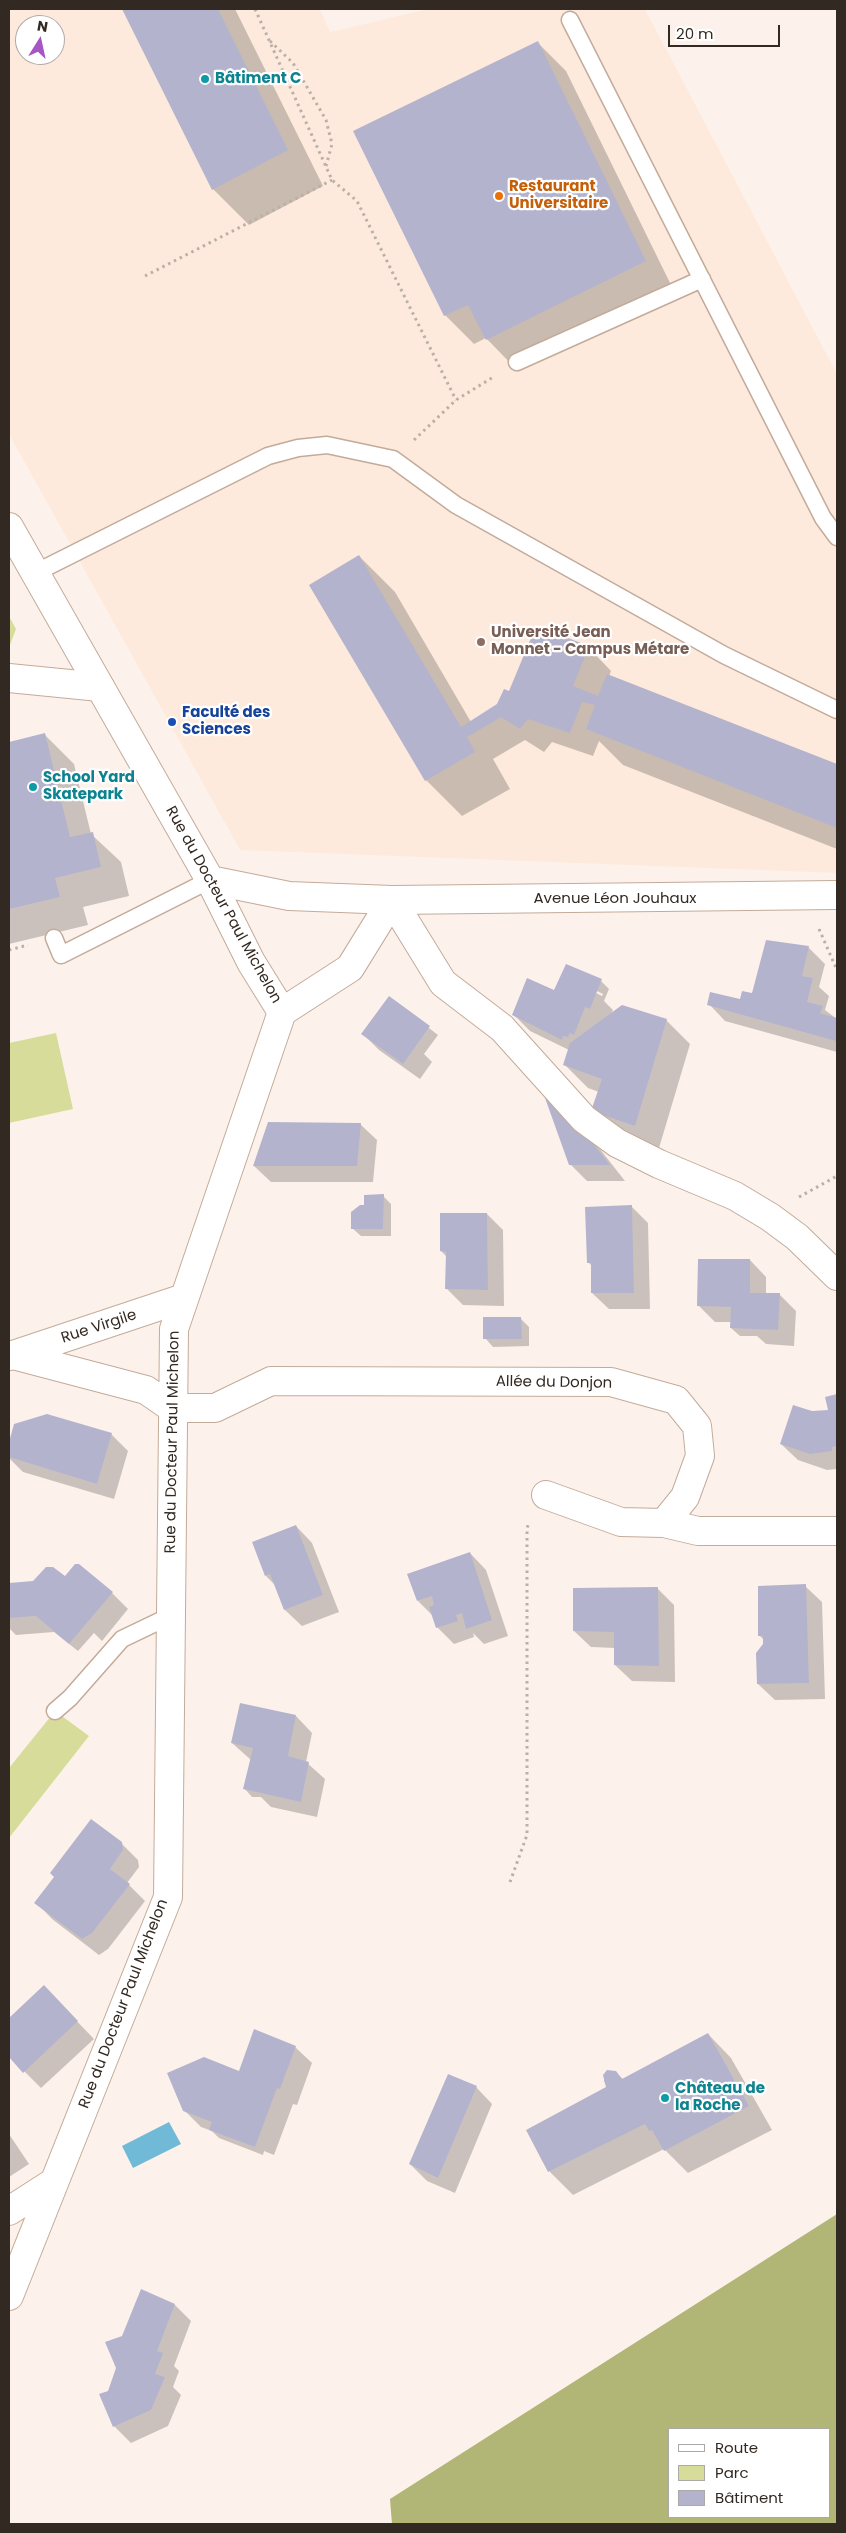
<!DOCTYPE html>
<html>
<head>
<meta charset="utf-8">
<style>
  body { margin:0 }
  #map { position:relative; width:846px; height:2533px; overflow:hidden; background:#fdf2eb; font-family:Poppins,sans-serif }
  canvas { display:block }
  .frame { position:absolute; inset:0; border:10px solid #322922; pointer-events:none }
  .legend { position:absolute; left:668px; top:2428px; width:162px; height:90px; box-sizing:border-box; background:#fff; border:1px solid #ada9a7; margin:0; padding:6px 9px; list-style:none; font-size:15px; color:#322922 }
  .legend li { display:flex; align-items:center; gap:10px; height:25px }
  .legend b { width:25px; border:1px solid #ada9a7 }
  .north { position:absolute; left:15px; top:15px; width:50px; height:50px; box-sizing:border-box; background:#fff; border:1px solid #ada9a7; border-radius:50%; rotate:10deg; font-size:14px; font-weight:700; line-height:20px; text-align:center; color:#322922 }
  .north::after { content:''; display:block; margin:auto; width:18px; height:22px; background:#a755c4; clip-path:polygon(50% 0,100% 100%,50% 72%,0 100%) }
  .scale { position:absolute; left:668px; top:25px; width:112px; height:22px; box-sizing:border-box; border:2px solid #322922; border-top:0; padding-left:6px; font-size:15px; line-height:18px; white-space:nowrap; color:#322922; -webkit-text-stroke:4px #fff; paint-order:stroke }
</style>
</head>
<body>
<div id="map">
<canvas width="846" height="2533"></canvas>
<div class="frame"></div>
<ul class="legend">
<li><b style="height:6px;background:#fff"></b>Route</li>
<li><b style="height:14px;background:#d7dc9b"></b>Parc</li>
<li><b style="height:14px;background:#b4b3cd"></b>Bâtiment</li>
</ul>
<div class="north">N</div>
<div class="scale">20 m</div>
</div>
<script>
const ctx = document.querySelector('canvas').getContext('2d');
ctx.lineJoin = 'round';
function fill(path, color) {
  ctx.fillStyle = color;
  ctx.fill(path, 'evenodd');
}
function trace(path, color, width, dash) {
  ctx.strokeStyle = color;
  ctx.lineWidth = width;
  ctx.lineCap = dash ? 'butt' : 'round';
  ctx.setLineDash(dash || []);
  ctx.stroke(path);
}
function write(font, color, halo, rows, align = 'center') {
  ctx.font = font + ' Poppins,sans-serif';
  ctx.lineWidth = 4.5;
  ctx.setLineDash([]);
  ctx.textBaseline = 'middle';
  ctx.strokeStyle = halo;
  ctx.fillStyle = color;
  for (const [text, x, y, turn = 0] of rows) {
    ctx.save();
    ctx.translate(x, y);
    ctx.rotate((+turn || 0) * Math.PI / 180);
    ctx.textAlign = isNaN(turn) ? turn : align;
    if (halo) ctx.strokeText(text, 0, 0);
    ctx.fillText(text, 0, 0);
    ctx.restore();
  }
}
fill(new Path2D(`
  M9,9H320L330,32L428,9H645L837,374V873L240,850L9,434ZM25,25H55V55H25Z`), '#fdeadc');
fill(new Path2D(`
  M9,616L16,629L10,645H9Z
  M56,1033L73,1109L9,1123V1043Z
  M55,1711L89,1736L9,1838V1768Z`), '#d7dc9b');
fill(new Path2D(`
  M837,2214V2524H392L390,2499ZM670,2429H830V2517H670Z`), '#b1b575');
fill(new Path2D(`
  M169,2122L181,2144L133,2168L122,2146Z`), '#70bad8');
fill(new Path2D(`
  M123,9H235L323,186L249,225L213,189Z
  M537,42L566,71L674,291L516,369L486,338L474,344L445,315Z
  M359,556L395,592L471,722L498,705L510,692L588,647L611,671L609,676L837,765V849L623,765L599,741L593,756L552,742L544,752L525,740L493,759L510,789L462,816L426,780L310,586Z
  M45,735L74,764L91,834L121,862L129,896L83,907L88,925L9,944V743Z
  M808,947L825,964L819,987L829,996L825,1010L837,1019V1052L725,1021L709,1004L741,1001L753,995Z
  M567,966L601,981L609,989L604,1001L613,1010L610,1016L622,1007L666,1020L690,1044L659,1148L615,1134L592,1111L599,1092L588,1088L565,1065L569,1050L530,1031L513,1014L528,979L555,991ZM571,978L603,994L602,996L571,980Z
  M389,997L438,1035L424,1054L432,1062L420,1079L379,1050L363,1034Z
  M552,1088L625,1181H587L570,1164Z
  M360,1124L377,1140L373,1182H271L254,1166Z
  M383,1196L391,1204V1236H361L352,1228L365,1207Z
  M631,1206L648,1223L650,1309H609L592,1293V1266L588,1262Z
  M487,1214L503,1230L504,1306L463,1305L447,1289V1257L441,1251Z
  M750,1260L766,1277V1294H779L796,1311L794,1346L766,1344L757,1336H740L731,1328L732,1322H715L698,1305Z
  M521,1319L529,1327V1346L493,1347L485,1338Z
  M837,1395V1469L827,1470L798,1460L781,1444L811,1413L830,1411L827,1398Z
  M47,1415L112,1435L128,1451L114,1499L23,1472L9,1458V1446L15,1425Z
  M296,1526L312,1543L339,1612L302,1626L285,1610L276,1586L266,1576Z
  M470,1553L486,1570L508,1636L484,1644L473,1633L474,1637L454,1644L437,1627L434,1617L418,1601Z
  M65,1578L112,1593L128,1609L102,1641L94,1633L78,1651L54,1632L16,1635L9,1628V1585Z
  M805,1586L822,1602L825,1699L775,1700L758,1684L764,1645V1640L759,1635Z
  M657,1588L674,1605L675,1682L632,1681L615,1665V1648L591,1647L574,1631Z
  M296,1716L312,1733L306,1762L325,1779L317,1817L271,1807L261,1797H252L244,1788L251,1760L232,1743Z
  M121,1843L138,1860L139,1867L127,1883L145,1901L108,1949L99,1955L52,1919L36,1902Z
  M44,1987L94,2039L41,2088L9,2056V2020Z
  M708,2034L731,2058L772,2130L688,2173L664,2149L573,2195L550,2172L528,2130L607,2088L604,2081L605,2073L617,2074L623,2079Z
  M295,2047L312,2063L297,2105L293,2104L274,2155L264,2151L263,2155L219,2138L212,2131L201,2127L184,2110L240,2073Z
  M476,2087L492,2104L455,2193L427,2181L410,2164Z
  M9,2134L29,2164L9,2177Z
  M141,2291L175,2305L191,2321L174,2366L179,2371L173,2387L181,2395L168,2426L131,2443L114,2426L109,2392L118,2368L123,2337Z`), '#0003');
fill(new Path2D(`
  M122,9H218L288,150L212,190Z
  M538,41L646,261L486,340L468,305L444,316L353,131Z
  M359,555L461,727L497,704L504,689L509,691L536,626L589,646L573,686L598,696L607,674L837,764V828L586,729L595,705L582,702L570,733L528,719L520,729L501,717L467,737L475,752L425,781L309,585Z
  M45,733L70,837L93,832L101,867L55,878L60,897L9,909V742Z
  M766,940L809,946L802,976L813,978L807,1002L823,1006L820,1013L837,1018L836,1041L707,1005L710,992L740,999L742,991L752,993Z
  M566,964L602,979L590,1009L585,1007L574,1035L570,1033L568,1037L563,1036L562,1040L512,1015L527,978L554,990Z
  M389,996L430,1026L403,1064L361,1034Z
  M622,1005L667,1019L635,1126L591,1111L602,1079L563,1065L570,1043Z
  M535,1070L610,1165H569Z
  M268,1122L361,1123L357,1166H253Z
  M384,1194L383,1229H351V1212L360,1205H364V1195Z
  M632,1205L634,1293H591V1263H587L585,1207Z
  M440,1213H487L488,1290L445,1289L446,1252L440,1251Z
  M698,1259H750V1293H780L778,1330L730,1328L731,1307L697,1306Z
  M483,1317H521L522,1339H483Z
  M837,1394V1446L832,1447V1451L810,1454L780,1444L793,1405L812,1411L828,1410L825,1397Z
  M47,1414L112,1433L97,1484L9,1457V1442L14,1424Z
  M296,1525L323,1595L284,1610L270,1574L265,1576L252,1542Z
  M470,1552L492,1620L466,1629L462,1613L456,1615L458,1621L436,1628L429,1607L434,1605L432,1596L417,1601L407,1574Z
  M75,1564H79L113,1592L69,1644L36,1616L9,1618V1583L33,1581L46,1567H53L65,1576Z
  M806,1584L809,1683L757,1684L756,1653L763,1644V1636H758V1586Z
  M658,1587L659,1666L614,1665V1632L573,1631V1588Z
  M240,1703L296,1715L288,1756L309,1762L301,1802L243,1789L253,1748L231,1743Z
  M91,1819L122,1842L123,1850L110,1869L130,1884L92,1933L82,1939L34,1903L54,1877L50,1873Z
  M44,1985L78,2021L23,2073L9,2057V2018Z
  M254,2029L296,2046L280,2089L277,2088L255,2147L209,2130L212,2122L183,2111L167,2073L204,2057L239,2071Z
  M708,2033L749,2106L664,2151L652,2130L649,2131L645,2124L548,2172L526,2130L606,2087L603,2075L607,2070L616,2071L622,2079Z
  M448,2074L477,2086L438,2178L409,2164Z
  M141,2289L175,2304L157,2351L163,2353L155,2374L165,2377L151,2410L113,2427L99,2394L108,2391L116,2368L105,2342L122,2336Z`), '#b4b3cd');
const lane = new Path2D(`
  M570,20L823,518L837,537
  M517,362L702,279
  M35,573L268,456L298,448L327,445L393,459L456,505L724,655L837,710
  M54,938L61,955L210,880
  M55,1711L70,1698L122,1639L170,1616`);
const street = new Path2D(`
  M9,678L100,687
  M210,880L251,962L282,1012
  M282,1012L350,968L392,900L443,983L502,1028L584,1119L617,1143L659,1164L735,1196L770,1217L797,1237L837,1276
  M13,1355L146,1390L172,1408H215L271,1381L611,1382L676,1400L697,1426L700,1456L685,1497L664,1523L621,1522L546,1495
  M10,1356L184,1298
  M664,1523L698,1531H837
  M9,2211L54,2182
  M9,2296L168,1897L174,1329L282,1012`);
const secondary = new Path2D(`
  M9,527L210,880L289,896L392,900L837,895`);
trace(lane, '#c3ab9a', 19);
trace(street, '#c3ab9a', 30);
trace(secondary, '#c3ab9a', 30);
trace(new Path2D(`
  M255,9L332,180L357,201L456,400
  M270,41L293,63L326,120L332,144L326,166
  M145,276L332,180
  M414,440L456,400L495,376
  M819,929L837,970
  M9,950L28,945
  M799,1197L837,1176
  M510,1882L527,1835V1528L529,1523`), '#bab0a9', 3, [2.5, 4]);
trace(lane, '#fff', 16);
trace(street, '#fff', 28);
trace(secondary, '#fff', 28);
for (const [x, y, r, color] of [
  [205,79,5,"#0f9aa8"],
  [499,196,5,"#e8710a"],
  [481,642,5,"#8d6e63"],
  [172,722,5,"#1a4fb4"],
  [33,787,5,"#0f9aa8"],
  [665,2098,5,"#0f9aa8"]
]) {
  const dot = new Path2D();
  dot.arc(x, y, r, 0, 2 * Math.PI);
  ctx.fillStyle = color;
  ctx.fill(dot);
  trace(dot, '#fff', 2);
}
write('bold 15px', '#0d838f', '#fff', [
  ["Bâtiment C",215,79],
  ["School Yard",43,778],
  ["Skatepark",43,795],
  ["Château de",675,2089],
  ["la Roche",675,2106]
], 'left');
write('bold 15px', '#c56008', '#fff', [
  ["Restaurant",509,187],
  ["Universitaire",509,204]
], 'left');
write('bold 15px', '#785e54', '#fff', [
  ["Université Jean",491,633],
  ["Monnet - Campus Métare",491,650]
], 'left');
write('bold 15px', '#164399', '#fff', [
  ["Faculté des",182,713],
  ["Sciences",182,730]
], 'left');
write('15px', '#322922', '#fff', [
  ["Avenue Léon Jouhaux",615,899],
  ["Rue du Docteur Paul Michelon",223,905,61],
  ["Rue Virgile",99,1327,-18],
  ["Allée du Donjon",554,1383,1],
  ["Rue du Docteur Paul Michelon",173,1442,-89],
  ["Rue du Docteur Paul Michelon",124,2004,-69]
]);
</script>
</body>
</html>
